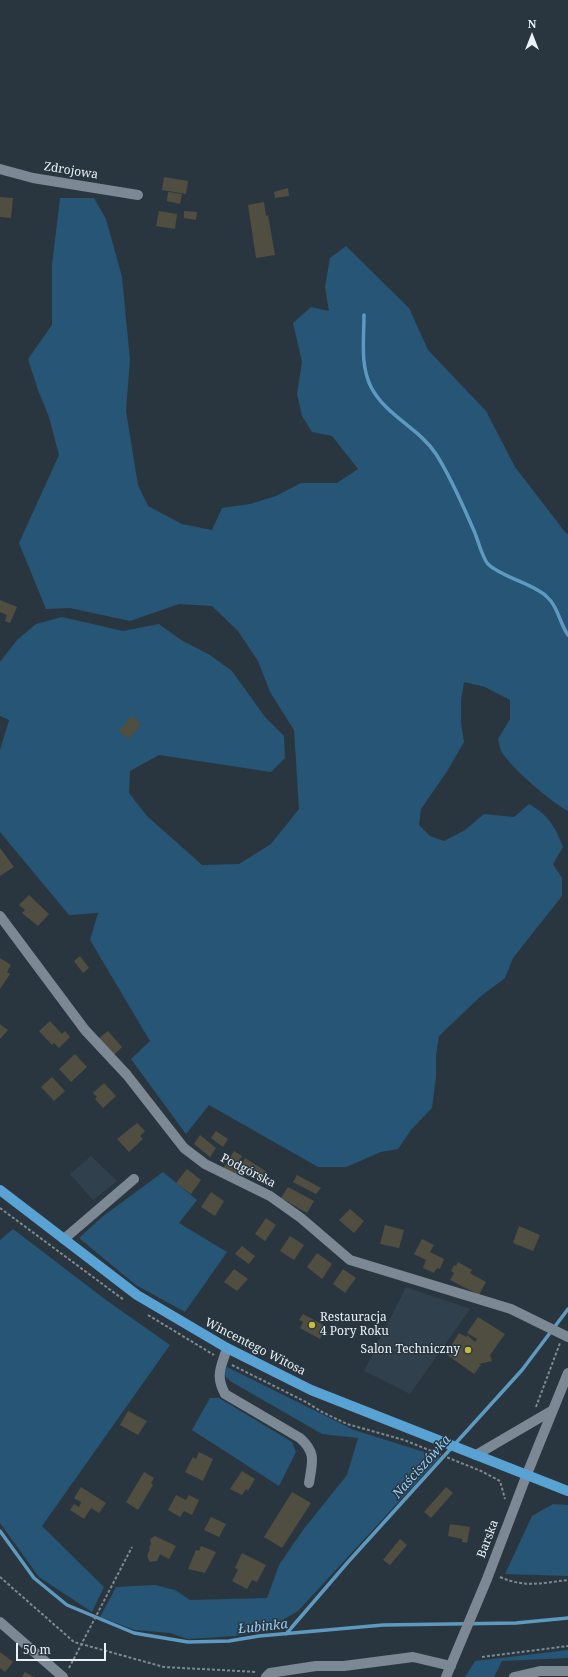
<!DOCTYPE html>
<html>
<head>
<meta charset="utf-8">
<style>
  body { margin:0 }
  #map { position:relative; width:568px; height:1677px; overflow:hidden; background:#2a363f; font-family:"Noto Serif",serif }
  canvas { display:block }
  .north { position:absolute; left:512px; top:16px; width:40px; height:40px; -webkit-text-stroke:3px #2a363f; paint-order:stroke; rotate:0deg; font-size:11px; font-weight:700; line-height:16px; text-align:center; color:#eaf2f7 }
  .north::after { content:''; display:block; margin:auto; width:14px; height:18px; background:#eaf2f7; clip-path:polygon(50% 0,100% 100%,50% 72%,0 100%) }
  .scale { position:absolute; left:16px; top:1643px; width:90px; height:18px; box-sizing:border-box; border:2px solid #eaf2f7; border-top:0; padding-left:5px; font-size:12px; line-height:14px; white-space:nowrap; color:#eaf2f7; -webkit-text-stroke:3px #2a363f; paint-order:stroke }
</style>
</head>
<body>
<div id="map">
<canvas width="568" height="1677"></canvas>
<div class="north">N</div>
<div class="scale">50 m</div>
</div>
<script>
const ctx = document.querySelector('canvas').getContext('2d');
ctx.lineJoin = 'round';
function fill(path, color) {
  ctx.fillStyle = color;
  ctx.fill(path, 'evenodd');
}
function trace(path, color, width, dash) {
  ctx.strokeStyle = color;
  ctx.lineWidth = width;
  ctx.lineCap = dash ? 'butt' : 'round';
  ctx.setLineDash(dash || []);
  ctx.stroke(path);
}
function write(font, color, halo, rows, align = 'center') {
  ctx.font = font + ' "Noto Serif",serif';
  ctx.lineWidth = 3;
  ctx.setLineDash([]);
  ctx.textBaseline = 'middle';
  ctx.strokeStyle = halo;
  ctx.fillStyle = color;
  for (const [text, x, y, turn = 0] of rows) {
    ctx.save();
    ctx.translate(x, y);
    ctx.rotate((+turn || 0) * Math.PI / 180);
    ctx.textAlign = isNaN(turn) ? turn : align;
    if (halo) ctx.strokeText(text, 0, 0);
    ctx.fillText(text, 0, 0);
    ctx.restore();
  }
}
fill(new Path2D(`
  M91,1156L117,1181L93,1200L70,1174Z
  M406,1287L470,1309L410,1394L364,1371Z`), '#30414d');
fill(new Path2D(`
  M60,198H94L106,219L122,277L130,360L126,411L138,485L148,506L182,524L212,530L222,508L250,504L276,496L301,483H337L358,469L332,436L312,432L302,416L297,394L302,362L293,323L311,307L329,311L325,287L330,258L346,246L409,308L428,350L486,411L515,467L565,532L568,534V811C551,802 511,768 501,751C500,748 499,743 498,739L510,719V700L485,687L464,682L461,700V723L464,742L446,773L421,809L419,825L430,836L444,841L465,830L484,814L514,817L529,804C549,816 555,826 563,847L553,864L562,878V896L513,958L505,978L481,996L439,1036L436,1056V1077L432,1108L411,1130L398,1149L381,1152L346,1167H318L209,1105L186,1134L131,1059L150,1041L90,940L98,913L69,915L0,832V750L9,720L0,716V662L17,640L36,624L62,617L123,631L159,624L181,640L210,655L232,671L265,717L284,736L285,758L271,772L159,755L130,771L129,793L147,816L202,865L239,864L271,844L299,809L294,730L270,692L258,661L238,631L212,606L179,604L130,621L70,608L46,609L19,543L59,455L49,417L38,390L28,359L52,325V265Z
  M163,1172L197,1200L179,1223L227,1252L185,1312L136,1285L79,1238L102,1217Z
  M13,1229L106,1300L170,1345L42,1526L104,1587L92,1612L39,1577L0,1523V1240Z
  M227,1367L354,1430L440,1457L298,1611L269,1628L235,1636L188,1639L170,1633L135,1630L100,1617L116,1587L155,1585L175,1590L190,1600L267,1598L279,1565L303,1530L347,1475L358,1438L322,1434L230,1381L223,1374Z
  M210,1398H219L292,1442L296,1452L279,1486L192,1430Z
  M553,1504L568,1505V1576L505,1574L532,1516Z
  M568,1650V1658L502,1661L494,1677H465L475,1661Z`), '#265576');
trace(new Path2D(`
  M364,315C364,339 360,365 371,387C386,416 419,428 436,454C452,479 463,506 475,533C478,541 483,559 488,564C501,577 534,584 546,596C558,606 559,622 568,635
  M0,1531L34,1578L67,1605L134,1633L188,1642L229,1641L259,1636L383,1625L516,1623L568,1618
  M286,1634L348,1562L522,1370L568,1309`), '#5e9ac0', 3.5);
fill(new Path2D(`
  M164,177L188,181L186,194L162,190Z
  M288,188L289,196L275,198L274,192Z
  M168,192L182,194L180,204L167,201Z
  M0,197L13,198L11,218L0,217Z
  M264,202L266,216L268,215L275,255L256,258L248,205Z
  M159,211L177,214L175,229L156,226Z
  M184,211L197,212L196,220L184,218Z
  M0,600L17,607L10,623L5,621L7,615L0,612Z
  M131,716L141,724L129,739L119,731Z
  M0,848L14,867L0,876Z
  M29,895L49,914L38,926L22,913L25,910L19,905Z
  M80,956L89,968L83,973L74,961Z
  M0,958L11,965L7,972L10,974L0,989Z
  M50,1021L62,1034L65,1031L70,1037L59,1048L54,1043L52,1045L39,1031Z
  M0,1024L8,1030L0,1039Z
  M108,1031L122,1047L114,1055L99,1038Z
  M75,1054L87,1067L71,1082L59,1069Z
  M52,1077L65,1091L54,1101L41,1087Z
  M104,1083L116,1096L103,1108L95,1099L97,1097L93,1093Z
  M137,1123L145,1131L140,1136L143,1139L129,1152L117,1139Z
  M216,1131L228,1139L223,1147L211,1138Z
  M200,1135L216,1148L210,1157L194,1144Z
  M234,1151L242,1156L234,1169L238,1172L234,1179L221,1172Z
  M245,1158L267,1172L262,1180L240,1166Z
  M187,1169L201,1180L191,1194L176,1183Z
  M297,1175L321,1188L316,1194L293,1182Z
  M288,1187L314,1201L307,1213L281,1198Z
  M211,1192L224,1201L215,1216L201,1207Z
  M350,1209L364,1221L354,1233L339,1220Z
  M266,1218L276,1225L265,1241L255,1234Z
  M385,1225L404,1230L399,1248L380,1244Z
  M519,1226L540,1235L533,1251L513,1243Z
  M290,1236L304,1245L294,1260L280,1251Z
  M422,1239L434,1245L430,1252L444,1259L440,1269L437,1268L434,1273L423,1268L426,1260L414,1254Z
  M242,1246L255,1256L249,1264L235,1254Z
  M317,1253L332,1264L322,1279L307,1267Z
  M458,1262L472,1270L470,1273L486,1282L479,1295L450,1280L454,1273L451,1271L454,1265L456,1266Z
  M234,1269L248,1279L237,1291L224,1282Z
  M343,1269L356,1278L345,1293L333,1284Z
  M303,1314L327,1327L320,1339L300,1328L303,1322L299,1320Z
  M478,1317L505,1334L490,1355L492,1361L479,1364L481,1365L474,1374L446,1354L459,1333L466,1337L467,1335L475,1342L477,1339L467,1333Z
  M128,1411L147,1421L138,1435L120,1425Z
  M199,1452L213,1459L203,1481L185,1472L193,1457L196,1459Z
  M242,1471L255,1479L248,1491L246,1489L242,1495L230,1489Z
  M144,1472L154,1478L151,1483L153,1485L138,1510L126,1502Z
  M81,1487L106,1503L99,1513L91,1508L84,1519L70,1510L74,1504L79,1507L81,1502L74,1498Z
  M446,1487L453,1493L431,1518L424,1512Z
  M292,1492L311,1503L282,1548L264,1537Z
  M176,1495L186,1500L189,1495L199,1500L192,1515L184,1511L180,1517L168,1510Z
  M211,1517L226,1524L219,1537L204,1530Z
  M450,1524L470,1527L467,1543L462,1542V1539L448,1536Z
  M155,1536L176,1546L169,1559L160,1554L157,1561L150,1562L147,1556L150,1549L149,1548L151,1544L150,1539Z
  M400,1539L407,1545L390,1565L383,1560Z
  M201,1546L216,1552L205,1573L188,1569L196,1550L199,1551Z
  M242,1553L266,1565L257,1582L252,1580L247,1589L232,1581L238,1570L235,1568Z
  M0,1652L13,1662L5,1672L0,1668Z
  M25,1672L34,1677H22Z`), '#4f4e40');
trace(new Path2D(`
  M0,1208L124,1300
  M148,1315L214,1355
  M232,1365L306,1402L322,1412L347,1424L404,1440L481,1471L500,1481L505,1499
  M536,1407L560,1343
  M0,1577L74,1642L164,1667L257,1672
  M500,1577C525,1588 541,1583 568,1580
  M482,1657L568,1646
  M69,1668L132,1547`), '#7d888f', 2, [3, 2]);
trace(new Path2D(`
  M0,169L33,178L138,195
  M0,916L85,1030L127,1075L184,1148L205,1164L270,1196L301,1218L350,1260L511,1309L568,1337
  M64,1239L134,1179
  M227,1348C221,1368 215,1375 225,1394L300,1438C317,1453 312,1463 309,1483
  M476,1455L553,1410
  M0,1622L63,1677
  M266,1677L270,1673L316,1666H344L413,1657L451,1666
  M446,1677L487,1579L527,1474L568,1373
  M514,1677L540,1671H568`), '#7c8994', 10);
trace(new Path2D(`
  M0,1190L137,1295L227,1348L311,1390L568,1491`), '#59a3d4', 10);
for (const [x, y, r, color] of [
  [312,1325,4,"#c6bc3c"],
  [468,1350,4,"#c6bc3c"]
]) {
  const dot = new Path2D();
  dot.arc(x, y, r, 0, 2 * Math.PI);
  ctx.fillStyle = color;
  ctx.fill(dot);
  trace(dot, '#2a363f', 1.5);
}
write('12px', '#eaf2f7', '#2a363f', [
  ["Zdrojowa",71,171,9],
  ["Podgórska",248,1171,27],
  ["Wincentego Witosa",255,1347,27],
  ["Barska",488,1539,-69]
]);
write('12px', '#eaf2f7', '#2a363f', [
  ["Restauracja",320,1318],
  ["4 Pory Roku",320,1332],
  ["Salon Techniczny",460,1350,"right"]
], 'left');
write('italic 13px', '#94cef9', '#2a363f', [
  ["Naściszówka",422,1467,-48],
  ["Łubinka",263,1627,-6]
]);
</script>
</body>
</html>
